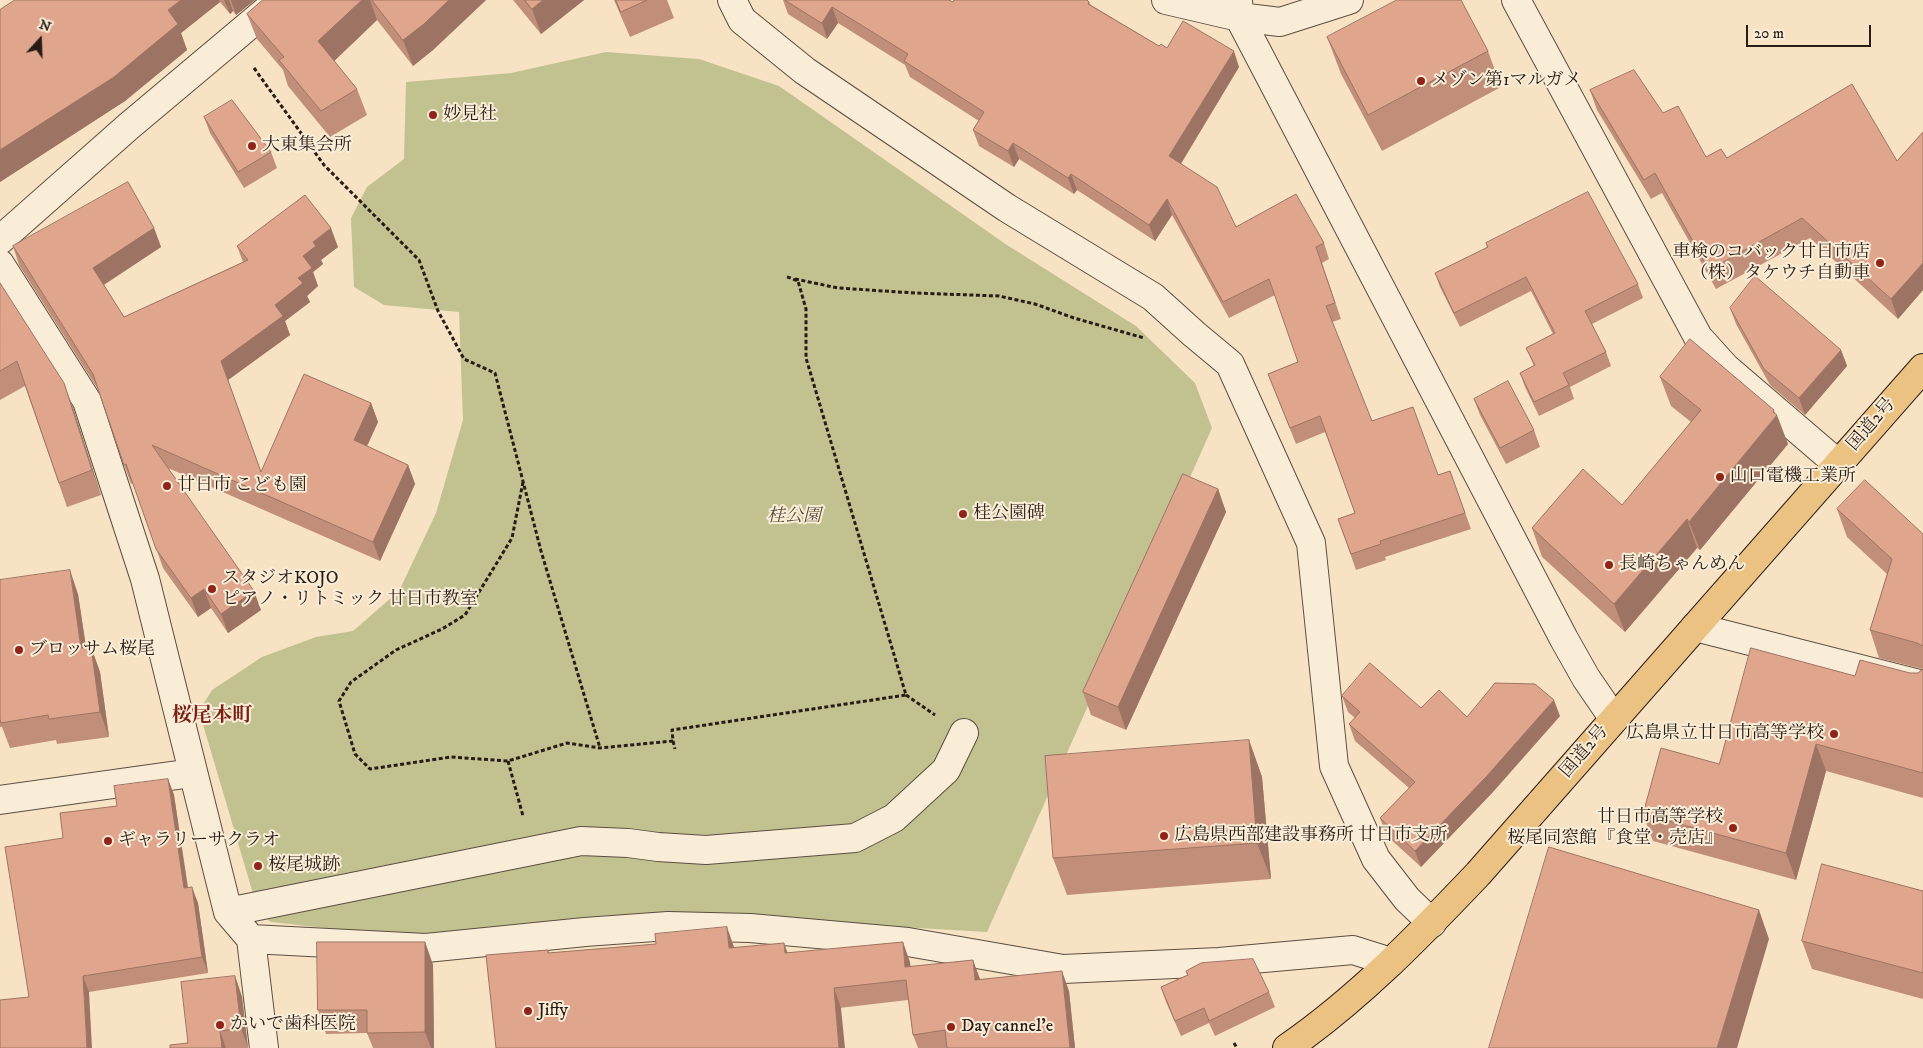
<!DOCTYPE html>
<html>
<head>
<meta charset="utf-8">
<style>
  body { margin:0 }
  #map { position:relative; width:1923px; height:1048px; overflow:hidden; background:#f7e3c3; font-family:"IM FELL DW Pica",serif }
  canvas { display:block }
  .north { position:absolute; left:15px; top:15px; width:50px; height:50px; -webkit-text-stroke:4px #faedd8; paint-order:stroke; rotate:20deg; font-size:14px; font-weight:700; line-height:20px; text-align:center; color:#281c16 }
  .north::after { content:''; display:block; margin:auto; width:18px; height:22px; background:#281c16; clip-path:polygon(50% 0,100% 100%,50% 72%,0 100%) }
  .scale { position:absolute; left:1746px; top:25px; width:125px; height:22px; box-sizing:border-box; border:2px solid #281c16; border-top:0; padding-left:6px; font-size:15px; line-height:18px; white-space:nowrap; color:#281c16; -webkit-text-stroke:4px #faedd8; paint-order:stroke }
</style>
</head>
<body>
<div id="map">
<canvas width="1923" height="1048"></canvas>
<div class="north">N</div>
<div class="scale">20 m</div>
</div>
<script>
const ctx = document.querySelector('canvas').getContext('2d');
ctx.lineJoin = 'round';
function fill(path, color) {
  ctx.fillStyle = color;
  ctx.fill(path, 'evenodd');
}
function trace(path, color, width, dash) {
  ctx.strokeStyle = color;
  ctx.lineWidth = width;
  ctx.lineCap = dash ? 'butt' : 'round';
  ctx.setLineDash(dash || []);
  ctx.stroke(path);
}
function write(font, color, halo, rows, align = 'center') {
  ctx.font = font + ' "IM FELL DW Pica","Noto Serif JP",serif';
  ctx.lineWidth = 4;
  ctx.setLineDash([]);
  ctx.textBaseline = 'middle';
  ctx.strokeStyle = halo;
  ctx.fillStyle = color;
  for (const [text, x, y, turn = 0] of rows) {
    ctx.save();
    ctx.translate(x, y);
    ctx.rotate((+turn || 0) * Math.PI / 180);
    ctx.textAlign = isNaN(turn) ? turn : align;
    if (halo) ctx.strokeText(text, 0, 0);
    ctx.fillText(text, 0, 0);
    ctx.restore();
  }
}
fill(new Path2D(`
  M606,52L699,59L779,86L1007,245L1136,326L1195,383L1212,428L987,932L711,916L424,939L271,922L259,914L199,711L212,690L262,657L316,637L353,631L399,591L436,513L463,420L459,312L384,305L354,287L351,218L367,187L404,159L406,82L511,73Z`), '#c2c290');
const minor = new Path2D(`
  M732,0L742,20L805,71L1007,208L1153,297L1194,334L1230,364L1311,543L1334,766L1376,859L1407,899L1432,923
  M1166,0L1239,17L1280,22L1349,0
  M1238,0L1239,17L1564,639L1586,678L1614,719
  M1516,0L1698,337L1726,368L1838,464
  M0,240L129,126L279,0
  M0,264L87,401L145,579L228,912L251,939L264,1048
  M1695,627L1923,685
  M0,800L192,773
  M228,912L581,841L628,843L658,847L706,850L855,838L894,818L946,770L964,733
  M251,939L426,948L585,932L668,926L750,928L908,942L1063,969L1219,962L1353,950L1391,962`);
const highway = new Path2D(`
  M1287,1048C1358,999 1419,936 1478,874L1923,368`);
trace(minor, '#5c4e41', 30);
trace(highway, '#281c16', 30);
trace(new Path2D(`
  M254,68L324,165L419,260L438,311L464,359L495,373L541,551L600,748
  M795,279L838,288L915,293L999,296L1035,304L1074,318L1144,338
  M523,482L512,538L465,615L442,629L396,650L351,682L339,701L355,754L370,769L451,757L508,761L567,743L600,748L673,741L672,730L906,695L806,358V309L798,281L785,276
  M906,695L935,715
  M673,741L675,749
  M508,761L523,816
  M1234,1043L1237,1048`), '#281c16', 3, [4, 2.5]);
trace(minor, '#faedd8', 28);
trace(highway, '#ecc282', 28);
fill(new Path2D(`
  M15,0H255L236,15L233,11L230,14L220,2L181,33L187,50L125,101L0,182V10Z
  M263,0H486L433,50L413,66L377,20L334,61L357,89L367,115L330,137L288,86L283,70L257,39L247,14Z
  M513,0H584L541,34Z
  M614,0H667L674,18L630,37Z
  M783,0H949L953,2H1089L1091,5L1159,46L1239,67L1181,164L1236,227L1324,243L1329,259L1322,263L1341,319L1332,322L1372,421L1438,475L1450,471L1471,529L1385,557L1386,560L1356,570L1338,519L1355,513L1325,432L1296,444L1268,374L1298,362L1275,295L1229,318L1172,215L1155,241L1077,190L1074,194L1019,159L1014,167L979,146L973,130L979,121L910,77L905,65L838,23L827,39L788,14Z
  M1327,37L1488,51L1501,87L1382,151L1341,74Z
  M1590,90L1663,113L1706,157L1897,161L1923,132V290L1898,319L1810,238L1716,289L1662,193L1651,199L1597,110Z
  M204,117L271,152L277,168L244,188L210,133Z
  M154,228L161,247L104,285L124,317L243,262L237,246L338,247L321,260L323,264L313,272L318,286L307,296L310,302L285,321L290,335L228,380L261,472L371,403L378,422L367,446L408,465L415,484L380,561L168,468L261,610L228,633L211,608L198,617L163,568L133,483L131,484L124,465L99,391L19,265L13,246Z
  M1486,243L1638,284L1643,298L1592,324L1606,352L1611,366L1570,387L1574,399L1539,416L1525,387L1520,373L1534,366L1526,348L1553,334L1531,291L1460,327L1440,287L1435,273L1487,248Z
  M0,283L73,408L101,495L67,507L25,386L0,400Z
  M1730,308L1841,350L1847,366L1805,415L1770,385L1736,324Z
  M1660,377L1775,414L1788,444L1700,550L1697,548L1625,632L1542,557L1532,528L1622,505L1691,422L1671,406Z
  M1474,399L1534,430L1540,447L1506,464L1480,415Z
  M1218,489L1226,512L1126,730L1091,715L1083,692Z
  M1837,509L1923,534V669L1879,658L1870,630L1887,574L1847,537Z
  M0,580L78,594L86,648L91,647L100,672L109,737L57,744L56,740L10,748L2,727H0Z
  M1923,669V798L1826,771L1796,880L1653,841L1643,814L1855,676L1918,673Z
  M1342,696L1421,708L1467,717L1560,716L1492,793L1421,867L1386,835L1380,818L1409,788L1355,741L1349,724L1355,718L1348,712Z
  M1249,740L1262,777L1271,879L1067,895L1053,858Z
  M168,779L174,795L188,887L198,903L208,973L89,992L29,997L63,838L117,806Z
  M1923,891V999L1812,969L1802,941Z
  M425,942L433,965L434,1048H373L367,1033L326,1034L318,1010Z
  M734,948L788,953L910,962V967L980,979L1069,991L1075,1048H918L913,1035L908,1000L496,1048L548,950L549,953Z
  M1186,971L1269,992L1275,1007L1215,1036L1209,1023L1181,1036L1166,1002L1161,987L1187,975Z
  M235,976L242,997L248,1048H170L188,1043Z`), '#c18f79');
fill(new Path2D(`
  M181,0H219L220,2L181,33L187,50L125,101L0,182V150Z
  M224,0H229L233,11L230,14Z
  M231,0H255L236,15Z
  M362,0H370L377,20L328,67L318,41Z
  M449,0H486L433,50L413,66L403,40Z
  M543,0H584L541,34L532,9Z
  M832,7L838,23L827,39L822,23Z
  M1234,51L1239,67L1175,173L1169,156Z
  M1013,143L1019,159L1014,167L1008,151Z
  M1071,174L1077,190L1074,194L1068,178Z
  M1167,199L1172,215L1155,241L1149,225Z
  M154,228L161,247L100,287L93,268Z
  M331,228L338,247L321,260L323,264L313,272L318,286L307,296L310,302L285,321L290,335L228,380L221,361L275,305L298,278L303,256L313,242Z
  M1923,263V290L1898,319L1891,299Z
  M1841,350L1847,366L1805,415L1799,398Z
  M64,383L73,408L101,495L92,470Z
  M371,403L378,422L361,459L354,440Z
  M1774,410L1776,417L1777,415L1788,444L1700,550L1689,522Z
  M408,465L415,484L380,561L373,542Z
  M1218,489L1226,512L1126,730L1118,707Z
  M1687,519L1697,548L1625,632L1614,604Z
  M70,570L78,594L90,673L81,648Z
  M204,589L211,608L198,617L191,598Z
  M254,591L261,610L228,633L221,614Z
  M91,647L100,672L109,737L100,712Z
  M1554,700L1560,716L1492,793L1421,867L1415,851Z
  M1249,740L1262,777L1271,879L1257,843Z
  M1816,744L1826,771L1796,880L1786,853Z
  M168,779L174,795L190,904L184,888Z
  M192,887L198,903L208,973L202,957Z
  M1759,910L1769,939L1737,1048H1717Z
  M727,927L734,947L736,967L729,948Z
  M425,942L433,965L434,1048H431L425,1032Z
  M903,942L910,962L913,987L905,967Z
  M784,943L791,962L785,953Z
  M973,960L980,979L982,999L975,980Z
  M1062,971L1069,991L1075,1048H1070Z
  M83,976L89,992L92,1048H87Z
  M235,976L242,997L248,1048L241,1028Z
  M834,988L841,1008L845,1048H839Z
  M220,1031L226,1048H222Z`), '#9d7463');
const building = new Path2D(`
  M15,0H181L168,10L178,24L114,77L0,150V10Z
  M263,0H362L318,41L357,89L321,111L279,60L284,57L247,14Z
  M372,0H449L424,24L403,40Z
  M525,0H543L532,9Z
  M616,0H647L621,12Z
  M785,0H949L953,2L954,0H1087L1089,2L1088,4L1159,46L1161,44L1167,48L1183,21L1234,51L1169,156L1217,187L1236,227L1296,194L1324,243L1316,247L1335,303L1326,306L1372,421L1413,407L1438,475L1450,471L1465,513L1380,541L1381,544L1351,554L1338,519L1355,513L1320,416L1290,428L1268,374L1298,362L1269,279L1223,302L1167,199L1149,225L1071,174L1068,178L1013,143L1008,151L973,130L984,112L904,61L908,54L832,7L822,23Z
  M1397,0H1461L1488,51L1368,115L1327,37Z
  M1634,70L1663,113L1678,106L1706,157L1721,149L1727,158L1852,84L1897,161L1923,132V263L1891,299L1802,218L1709,270L1655,173L1644,180L1590,90Z
  M232,100L271,152L238,172L204,117Z
  M128,182L154,228L93,268L124,317L248,260L237,246L305,195L331,228L313,242L316,246L303,256L312,268L298,278L303,283L275,305L283,316L221,361L261,472L304,374L371,403L354,440L408,465L373,542L152,445L254,591L221,614L204,589L191,598L156,549L126,464L124,465L93,374L13,246Z
  M1588,192L1638,284L1585,311L1606,352L1563,373L1569,385L1534,402L1520,373L1535,365L1526,348L1555,333L1526,277L1454,313L1435,273L1488,247L1486,243Z
  M1755,276L1841,350L1799,398L1764,369L1730,308Z
  M0,283L64,383L92,470L59,483L17,361L0,371Z
  M1690,339L1774,410L1773,412L1777,415L1689,522L1687,519L1614,604L1532,528L1583,469L1622,505L1701,410L1660,377Z
  M1508,381L1534,430L1500,448L1474,399Z
  M1183,474L1218,489L1118,707L1083,692Z
  M1865,480L1923,534V646L1917,643L1870,630L1892,559L1837,509Z
  M70,570L81,648L91,647L100,712L49,719L48,715L1,723L0,719V580Z
  M1751,648L1855,676L1860,660L1910,673H1918L1923,669V773L1816,744L1786,853L1643,814L1661,748L1719,764Z
  M1370,663L1421,708L1439,690L1467,717L1495,683L1535,684L1554,700L1486,777L1415,851L1380,818L1415,782L1349,724L1360,712L1342,696Z
  M1249,740L1257,843L1053,858L1045,756Z
  M168,779L184,888L192,887L202,957L83,976L87,1048H0V1000L29,997L5,847L63,838L60,813L117,806L114,786Z
  M1549,847L1759,910L1717,1048H1489Z
  M1822,864L1923,891V973L1802,941Z
  M727,927L729,948L784,943L785,953L903,942L905,967L973,960L975,980L1062,971L1070,1048H947L945,1030L913,1035L906,980L834,988L839,1048H496L486,955L548,950V953L656,944L655,934Z
  M317,942H425V1032L367,1033V1010H318Z
  M1253,959L1269,992L1209,1021L1204,1008L1175,1021L1161,987L1188,975L1186,971L1201,963Z
  M235,976L241,1028L220,1031L222,1048H170V1045L188,1043L181,982Z`);
fill(building, '#e0a68d');
trace(building, '#9d7463', 1);
for (const [x, y, r, color] of [
  [1421,81,5,"#8f2418"],
  [433,115,5,"#8f2418"],
  [252,146,5,"#8f2418"],
  [1880,263,5,"#8f2418"],
  [1720,477,5,"#8f2418"],
  [167,486,5,"#8f2418"],
  [963,514,5,"#8f2418"],
  [1609,565,5,"#8f2418"],
  [212,589,5,"#8f2418"],
  [19,650,5,"#8f2418"],
  [1834,734,5,"#8f2418"],
  [1733,828,5,"#8f2418"],
  [1164,836,5,"#8f2418"],
  [108,841,5,"#8f2418"],
  [258,866,5,"#8f2418"],
  [528,1011,5,"#8f2418"],
  [220,1025,5,"#8f2418"],
  [951,1027,5,"#8f2418"]
]) {
  const dot = new Path2D();
  dot.arc(x, y, r, 0, 2 * Math.PI);
  ctx.fillStyle = color;
  ctx.fill(dot);
  trace(dot, '#faedd8', 2);
}
write('18px', '#281c16', '#faedd8', [
  ["メゾン第1マルガメ",1431,81],
  ["妙見社",443,115],
  ["大東集会所",262,146],
  ["車検のコバック廿日市店",1870,253,"right"],
  ["（株）タケウチ自動車",1870,274,"right"],
  ["山口電機工業所",1730,477],
  ["廿日市 こども園",177,486],
  ["桂公園碑",973,514],
  ["長崎ちゃんめん",1619,565],
  ["スタジオKOJO",222,579],
  ["ピアノ・リトミック 廿日市教室",222,600],
  ["ブロッサム桜尾",29,650],
  ["広島県立廿日市高等学校",1824,734,"right"],
  ["廿日市高等学校",1723,818,"right"],
  ["桜尾同窓館『食堂・売店』",1723,839,"right"],
  ["広島県西部建設事務所 廿日市支所",1174,836],
  ["ギャラリーサクラオ",118,841],
  ["桜尾城跡",268,866],
  ["Jiffy",538,1011],
  ["かいで歯科医院",230,1025],
  ["Day cannel’e",961,1027]
], 'left');
write('18px', '#281c16', '#faedd8', [
  ["国道2号",1872,425,-49],
  ["国道2号",1585,752,-49]
]);
write('italic 18px', '#564e3b', '#faedd8', [
  ["桂公園",794,517]
]);
write('bold 20px', '#7a1f14', '#faedd8', [
  ["桜尾本町",212,717]
]);
</script>
</body>
</html>
